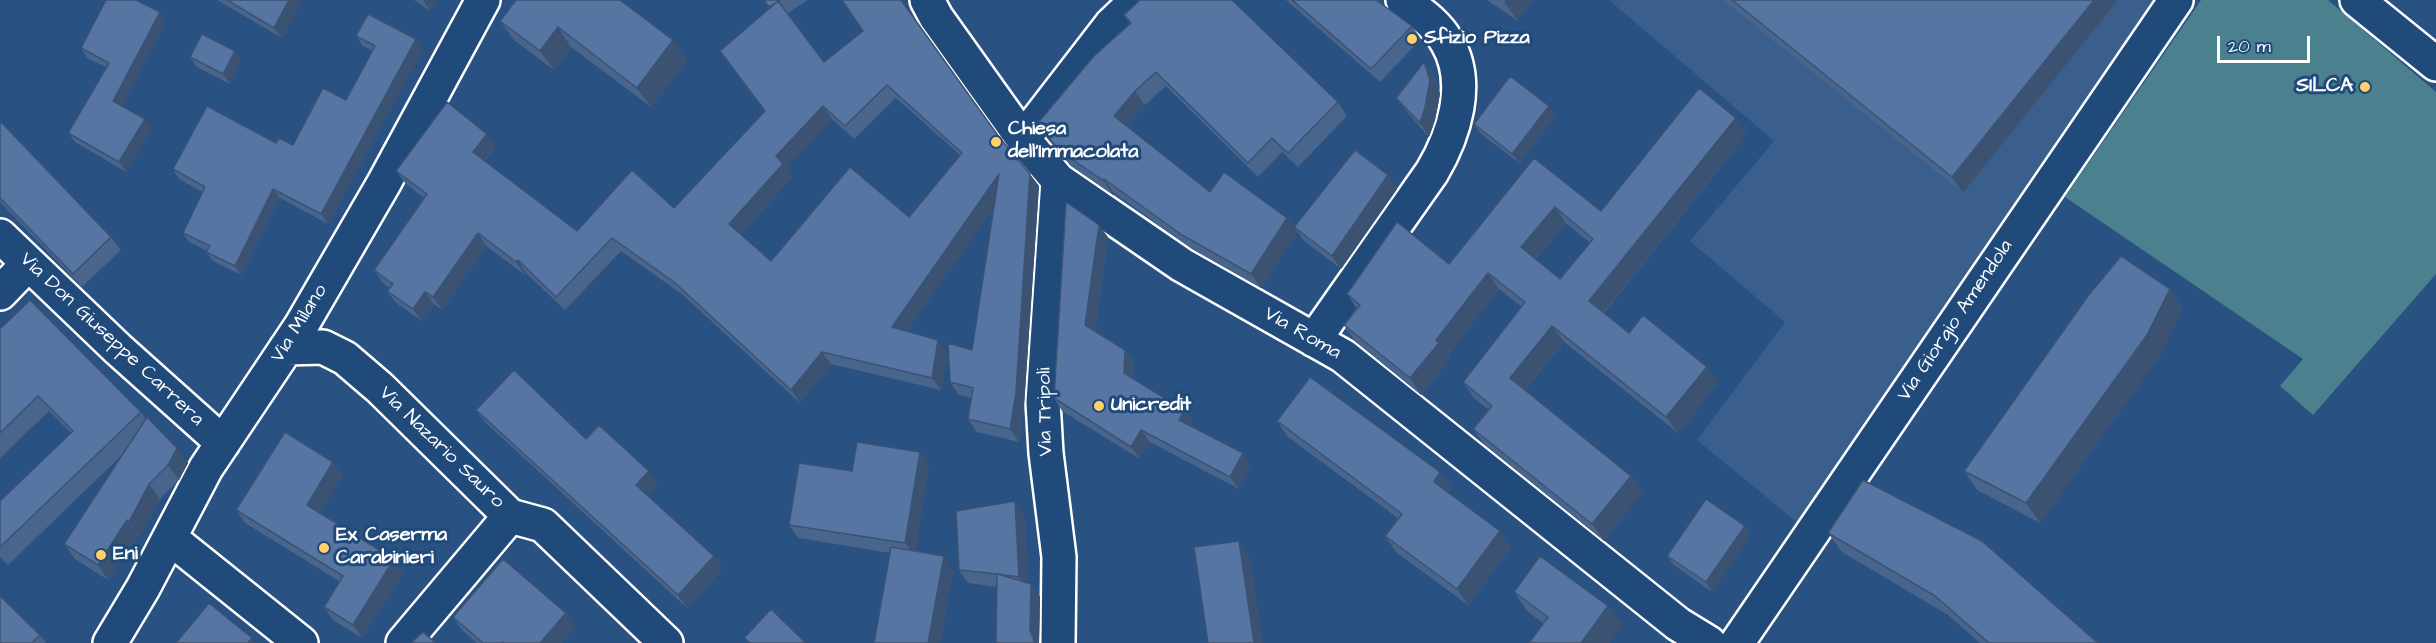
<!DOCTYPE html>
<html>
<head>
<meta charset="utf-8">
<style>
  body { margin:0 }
  #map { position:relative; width:2436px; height:643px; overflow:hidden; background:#295181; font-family:"Architects Daughter",sans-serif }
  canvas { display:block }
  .scale { position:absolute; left:2217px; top:36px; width:93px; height:27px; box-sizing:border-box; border:3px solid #fff; border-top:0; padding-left:8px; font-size:18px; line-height:21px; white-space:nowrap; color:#fff; -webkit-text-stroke:4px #1f4a7a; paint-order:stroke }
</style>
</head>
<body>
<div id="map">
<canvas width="2436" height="643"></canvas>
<div class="scale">20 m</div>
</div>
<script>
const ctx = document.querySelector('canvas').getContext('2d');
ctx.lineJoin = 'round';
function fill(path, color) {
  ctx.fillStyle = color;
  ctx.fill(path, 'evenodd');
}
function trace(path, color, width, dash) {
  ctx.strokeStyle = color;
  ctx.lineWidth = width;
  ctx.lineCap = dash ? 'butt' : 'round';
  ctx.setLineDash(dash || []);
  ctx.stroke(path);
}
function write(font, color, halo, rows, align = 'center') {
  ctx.font = font + ' "Architects Daughter",sans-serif';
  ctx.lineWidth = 6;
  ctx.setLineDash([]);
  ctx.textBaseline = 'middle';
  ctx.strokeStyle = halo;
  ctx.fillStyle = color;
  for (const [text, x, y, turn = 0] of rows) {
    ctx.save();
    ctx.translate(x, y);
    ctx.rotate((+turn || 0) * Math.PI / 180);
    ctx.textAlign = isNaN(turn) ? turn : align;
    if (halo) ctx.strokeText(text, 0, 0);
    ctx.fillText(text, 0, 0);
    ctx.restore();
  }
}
fill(new Path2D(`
  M1609,0H2176L1810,533L1697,440L1785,322L1690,241L1774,141Z`), '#3a5f8d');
fill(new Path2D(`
  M2201,0H2328L2436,92V274L2313,415L2280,386L2303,359L2065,197Z`), '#4b818e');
const minor = new Path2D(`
  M927,0L936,17L1023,139L1058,180L1182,265L1343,356L1678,624L1709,643
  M2357,0L2436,64
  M1023,139L1111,25L1137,0
  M1058,180L1043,402L1046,453L1059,557L1058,643
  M0,236L118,349L223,443
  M0,293L28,264
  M1314,340L1432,172C1454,135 1471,83 1447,42C1437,24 1419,12 1403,0
  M286,348L323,347L345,358L380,388L510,516L543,525L666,643
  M170,538L301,643
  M110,643L143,588L206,468L301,326L384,183L483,0
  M403,643L510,516
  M1737,643L2176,0`);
trace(minor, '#fff', 38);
trace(minor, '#1f4a7a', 33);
fill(new Path2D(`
  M217,0H302L282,38Z
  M414,0H437L430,11Z
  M764,0H808L788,13L824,62L863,31L999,137L1039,186L1024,406L1019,442L977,432L968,419L972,398L959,395L950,382L972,350L994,207L907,331L947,353L941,390L831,364L800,403L683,295L621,251L565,310L526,273L525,275L486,246L442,310L434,304L422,321L396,303L387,291L389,288L383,283L374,270L424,198L405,183L396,171L496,146L485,161L577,231L674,208L765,112L720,51L770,9ZM896,98L960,155L909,217L771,261L741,234L792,177L786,168L832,119L854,139Z
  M1286,0H1376L1412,26L1421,39L1380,82Z
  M1487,0H1533L1518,21Z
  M1723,0H2118L1963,193Z
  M1124,15L1338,102L1347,116L1298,167L1282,152L1258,177L1166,86L1145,105L1127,126L1210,192L1287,218L1297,232L1261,288L1192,249L1114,193L1113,195L1071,166L1047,138L1037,124L1130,24Z
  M500,21L673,40L687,60L651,107L571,47L554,70L514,40Z
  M166,22L122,106L152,128L126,172L75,142L68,133L106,67L87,58L81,48Z
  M356,36L423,49L328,224L280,198L241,275L213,261L206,252L207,251L189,242L183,233L202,192L179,179L173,169L276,143L293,145L346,100L373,51L363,46Z
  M190,57L241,61L230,84L197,67Z
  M1434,75L1440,94L1435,120L1429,137L1406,111L1396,98Z
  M1549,106L1556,116L1519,163L1480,133L1474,124Z
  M0,121L111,237L121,250L82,287L0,202Z
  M1747,134L1604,313L1629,333L1707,367L1718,383L1678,433L1564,342L1525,390L1631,476L1642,492L1604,541L1485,445L1473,429L1489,410L1474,398L1463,382L1522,307L1499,289L1448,355L1450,359L1421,395L1355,341L1344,325L1357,309L1347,294L1449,264L1534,158L1601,211ZM1566,223L1590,243L1560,279L1536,259Z
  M1388,175L1397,189L1341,269L1303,240L1294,227Z
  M1108,237L1095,331L1125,350L1134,362L1133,379L1184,410L1193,422L1191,426L1251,465L1239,489L1150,442L1140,459L1062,411L1054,398Z
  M2170,289L2183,308L2160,355L2040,523L1977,490L1964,471Z
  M0,329L141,412L146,419L188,463L179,480L160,499L140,537L138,535L108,580L75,559L64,544L123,454L8,565L0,557V501L71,433L49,411L0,458Z
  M476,410L586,439L658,483L647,495L714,556L723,568L687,608L485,422Z
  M1277,421L1440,472L1452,489L1448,493L1511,547L1468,605L1396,552L1385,536L1399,519L1288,437Z
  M929,465L915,551L953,570L940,643H874L890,553L798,538L789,525L852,471Z
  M343,475L319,513L403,573L362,638L333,620L324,607L339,581L245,523L236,510Z
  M1015,501L1024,514L1028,583L1031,584L1040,597L1039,643L997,587L968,583L959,570Z
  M1745,526L1751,535L1712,592L1674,565L1667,556Z
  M1828,533L2098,643H1980L1948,615L1842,552Z
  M1514,592L1608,606L1622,625L1609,643H1529L1543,623L1528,612Z
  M566,613L575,626L561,643H477L462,630L453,617Z
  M40,635L46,643H0Z`), '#4a658c');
fill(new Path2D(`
  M289,0H302L282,38L274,28Z
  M423,0H437L430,11Z
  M1506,0H1533L1518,21L1504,2Z
  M2094,0H2118L1963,193L1952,177Z
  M160,12L166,22L120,110L113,101Z
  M558,27L571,47L554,70L540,51Z
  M416,39L423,49L328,224L321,214Z
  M673,40L687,60L651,107L637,88Z
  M235,51L241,61L230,84L223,74Z
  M1424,62L1434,75L1440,94L1435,120L1429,137L1420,123Z
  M1135,91L1145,105L1124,130L1114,116Z
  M823,106L832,119L786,168L792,177L738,237L729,224L776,156Z
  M1549,106L1556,116L1519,163L1512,154Z
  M1736,118L1747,134L1600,317L1589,301Z
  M145,119L152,128L126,172L119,162Z
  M487,134L496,146L482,164L473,152Z
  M999,174L1008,187L901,340L892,327Z
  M1030,174L1039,186L1024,406L1019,442L1010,429Z
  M1388,175L1397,189L1341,269L1332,256Z
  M1104,179L1114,193L1113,195L1104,181Z
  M273,189L280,198L241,275L235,266Z
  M1555,207L1566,223L1532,263L1521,247Z
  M1287,218L1297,232L1261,288L1251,274Z
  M1099,225L1108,237L1094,337L1085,325Z
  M478,233L486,246L442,310L433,297Z
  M518,260L526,273L525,275L516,262Z
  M1488,273L1499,289L1448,355L1450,359L1421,395L1410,378L1436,340Z
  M2170,289L2183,308L2160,355L2040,523L2026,503Z
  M425,292L434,304L422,321L413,309Z
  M1552,326L1564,342L1521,394L1510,378Z
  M938,340L947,353L941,390L932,378Z
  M1125,350L1134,362L1133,386L1124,373Z
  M822,352L831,364L800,403L791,390Z
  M1707,367L1718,383L1678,433L1666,417Z
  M1184,410L1193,422L1188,432L1179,420Z
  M1141,430L1150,442L1140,459L1131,447Z
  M177,448L188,463L179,480L168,465Z
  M920,452L929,465L915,556L905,543Z
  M1243,453L1251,465L1239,489L1230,477Z
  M333,462L343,475L316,518L307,505Z
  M649,471L658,483L645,497L636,485Z
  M1440,472L1452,489L1445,498L1434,482Z
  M1631,476L1642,492L1604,541L1592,524Z
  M149,484L160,499L140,537L129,522Z
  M1015,501L1024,514L1029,590L1019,577Z
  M127,520L138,535L108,580L98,565Z
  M1745,526L1751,535L1712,592L1706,582Z
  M1500,531L1511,547L1468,605L1457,589Z
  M1239,541L1250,557L1263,643H1254Z
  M714,556L723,568L687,608L678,595Z
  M944,556L953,570L940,643H928Z
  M394,559L403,573L362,638L353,625Z
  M1031,584L1040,597L1039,643H1035L1030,630Z
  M1608,606L1622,625L1609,643H1581Z
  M566,613L575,626L561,643H540Z
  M252,638L256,643H248Z`), '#3c5272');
const building = new Path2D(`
  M106,0H136L160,12L113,101L145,119L119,162L68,133L109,63L81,48Z
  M227,0H289L274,28Z
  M516,0H620L673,40L637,88L558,27L540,51L500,21Z
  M764,0H780L769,7Z
  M842,0H901L999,137L1030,174L1016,393L1010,429L968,419L973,388L950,382L948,343L972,350L999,174L892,327L938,340L932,378L822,352L791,390L674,282L612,238L556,297L518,260L516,262L478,233L433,297L425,292L413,309L387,291L393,284L374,270L427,194L396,171L447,102L487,134L473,152L577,231L632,170L674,208L765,111L720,51L778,1L824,62L863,31ZM887,85L962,153L909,217L850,167L771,261L729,224L783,164L776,156L823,106L845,126Z
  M1140,0H1232L1338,102L1288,153L1272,138L1248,163L1156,72L1135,91L1114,116L1210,192L1224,172L1287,218L1251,274L1182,235L1104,179V181L1061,152L1037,124L1094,56L1131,23L1124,15Z
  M1292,0H1376L1412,26L1371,69Z
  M1732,0H2094L1952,177Z
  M368,14L416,39L321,214L273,189L235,266L206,252L210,246L183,233L205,187L173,169L207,106L276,143L279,138L293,145L323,88L346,100L375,46L356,36Z
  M202,34L235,51L223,74L190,57Z
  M1424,62L1430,80L1425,107L1420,123L1396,98Z
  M1510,76L1549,106L1512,154L1474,124Z
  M1699,88L1736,118L1589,301L1629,333L1643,315L1707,367L1666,417L1552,326L1510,378L1631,476L1592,524L1473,429L1492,406L1463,382L1525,302L1488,273L1436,340L1439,343L1410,378L1344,325L1360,305L1347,294L1397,222L1449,264L1534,158L1601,211ZM1555,207L1593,239L1560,279L1521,247Z
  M0,121L111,237L73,274L0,198Z
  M1355,150L1388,175L1332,256L1294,227Z
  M1066,202L1099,225L1085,325L1125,350L1124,373L1184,410L1179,420L1243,453L1230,477L1141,430L1131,447L1054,398Z
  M2121,256L2170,289L2147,335L2026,503L1964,471L2088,296Z
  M30,300L141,412L0,547V501L73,431L38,396L0,433V329Z
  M514,370L586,439L599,425L649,471L636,485L714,556L678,595L476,410Z
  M1310,377L1440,472L1434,482L1500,531L1457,589L1385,536L1402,514L1277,421Z
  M147,417L177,448L168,465L149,484L129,522L127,520L98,565L64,544Z
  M285,432L333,462L307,505L394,559L353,625L324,607L343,576L236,510Z
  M857,442L920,452L905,543L789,525L799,463L852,471Z
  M1863,480L1982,541L2098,643H1989L1935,596L1828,533Z
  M1706,499L1745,526L1706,582L1667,556Z
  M1015,501L1019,577L998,574L1031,584L1030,630L1035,643H996L997,574L959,570L956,511Z
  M1239,541L1254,643H1208L1194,547Z
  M891,547L944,556L928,643H874Z
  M1540,556L1608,606L1581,643H1529L1548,617L1514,592Z
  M503,559L566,613L540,643H504L503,642L502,643H483L453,617Z
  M0,596L40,635L32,643H0Z
  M209,603L252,638L248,643H176Z
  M771,609L806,643H750L744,638Z
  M423,632L436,643H411Z`);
fill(building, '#5675a3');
trace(building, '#3c5272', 1.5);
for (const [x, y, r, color] of [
  [1412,39,6,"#ffd166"],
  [2365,87,6,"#ffd166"],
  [996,142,6,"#ffd166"],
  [1099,406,6,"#ffd166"],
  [324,548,6,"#ffd166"],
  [101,555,6,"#ffd166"]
]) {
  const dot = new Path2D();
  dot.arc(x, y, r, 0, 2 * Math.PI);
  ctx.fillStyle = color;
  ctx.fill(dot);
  trace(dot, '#1f4a7a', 2);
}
write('bold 20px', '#fff', '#1f4a7a', [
  ["Sfizio Pizza",1424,39],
  ["SILCA",2353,87,"right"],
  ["Chiesa",1008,130],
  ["dell'Immacolata",1008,153],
  ["Unicredit",1111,406],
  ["Ex Caserma",336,536],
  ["Carabinieri",336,559],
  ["Eni",113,555]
], 'left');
write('20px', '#fff', '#1f4a7a', [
  ["Via Giorgio Amendola",1956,321,-56],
  ["Via Milano",300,324,-58],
  ["Via Roma",1302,334,30],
  ["Via Don Giuseppe Carrera",111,340,43],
  ["Via Tripoli",1046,412,-91],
  ["Via Nazario Sauro",441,448,44]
]);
</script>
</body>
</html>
